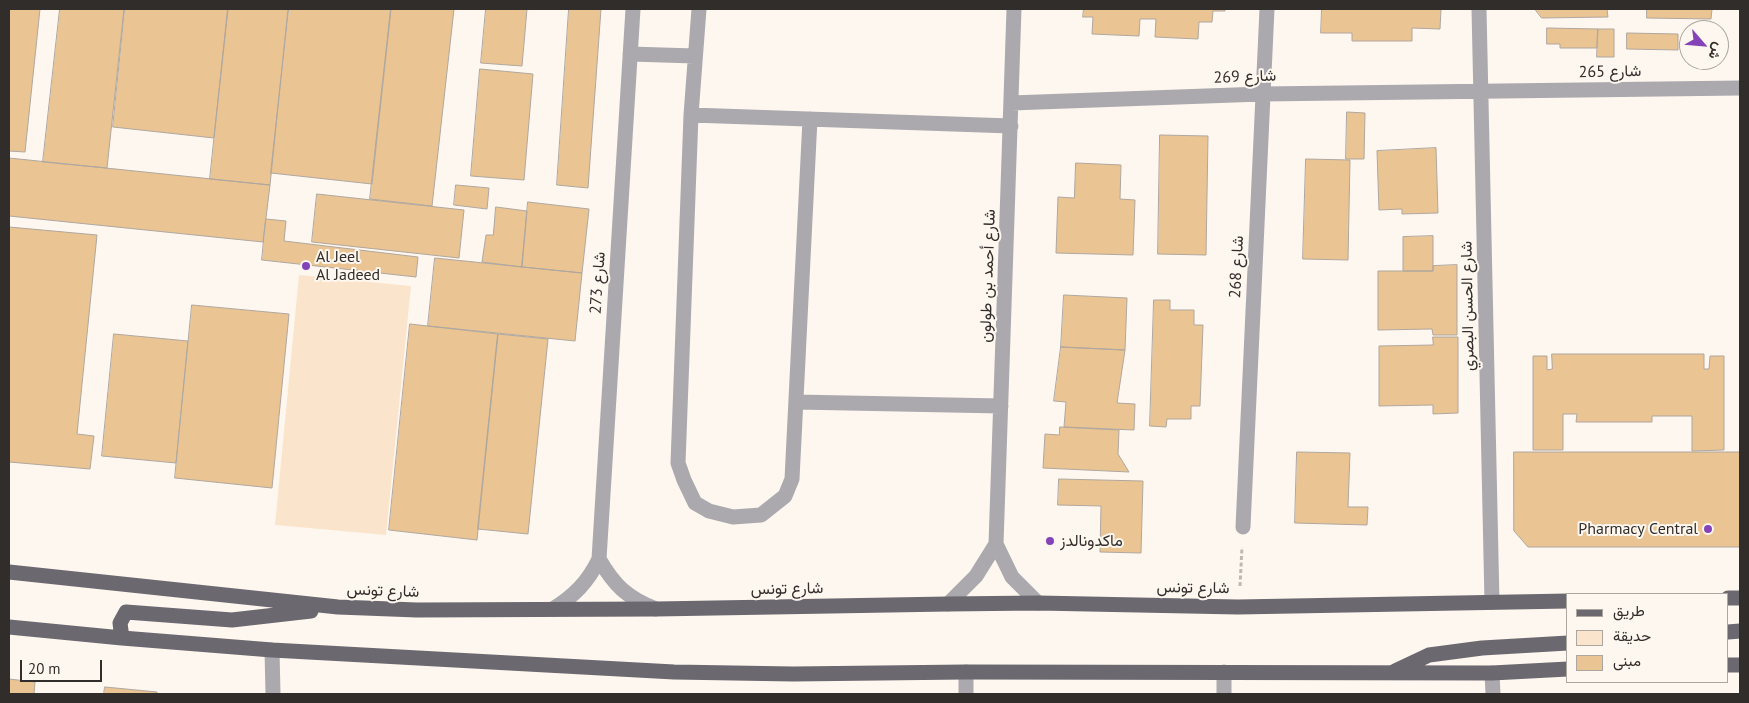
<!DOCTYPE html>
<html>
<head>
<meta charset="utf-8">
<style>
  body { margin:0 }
  #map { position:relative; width:1749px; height:703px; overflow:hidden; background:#fef7ef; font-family:"PT Sans",Vazirmatn,sans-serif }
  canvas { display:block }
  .frame { position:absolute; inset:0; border:10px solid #302d2a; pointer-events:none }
  .legend { position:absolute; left:1566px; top:593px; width:162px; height:90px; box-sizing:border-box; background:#fef7ef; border:1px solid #aca6a0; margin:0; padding:6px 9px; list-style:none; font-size:15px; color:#302d2a }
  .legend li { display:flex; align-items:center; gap:10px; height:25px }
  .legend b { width:25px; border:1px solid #aca6a0 }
  .north { position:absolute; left:1679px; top:20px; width:50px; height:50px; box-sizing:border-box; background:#fef7ef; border:1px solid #aca6a0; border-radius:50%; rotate:117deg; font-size:14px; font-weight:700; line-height:20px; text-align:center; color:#302d2a }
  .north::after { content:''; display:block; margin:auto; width:18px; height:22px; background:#8443b8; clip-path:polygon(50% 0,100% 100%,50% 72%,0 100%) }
  .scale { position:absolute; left:20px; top:660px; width:82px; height:22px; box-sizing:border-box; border:2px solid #302d2a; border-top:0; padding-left:6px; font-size:15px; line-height:18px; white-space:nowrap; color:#302d2a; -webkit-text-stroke:4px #fef7ef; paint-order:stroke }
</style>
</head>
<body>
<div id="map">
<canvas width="1749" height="703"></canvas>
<div class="frame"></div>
<ul class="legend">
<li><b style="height:6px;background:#6c6870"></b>طريق</li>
<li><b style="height:14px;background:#fae5cc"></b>حديقة</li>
<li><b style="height:14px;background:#ebc493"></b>مبنى</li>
</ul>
<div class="north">ش</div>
<div class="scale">20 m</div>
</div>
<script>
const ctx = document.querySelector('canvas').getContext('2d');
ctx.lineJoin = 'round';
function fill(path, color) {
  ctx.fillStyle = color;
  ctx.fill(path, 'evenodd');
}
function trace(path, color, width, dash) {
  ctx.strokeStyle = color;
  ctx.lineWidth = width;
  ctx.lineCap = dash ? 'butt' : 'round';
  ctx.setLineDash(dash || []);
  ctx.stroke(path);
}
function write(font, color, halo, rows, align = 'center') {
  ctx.font = font + ' "PT Sans",Vazirmatn,sans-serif';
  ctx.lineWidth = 4;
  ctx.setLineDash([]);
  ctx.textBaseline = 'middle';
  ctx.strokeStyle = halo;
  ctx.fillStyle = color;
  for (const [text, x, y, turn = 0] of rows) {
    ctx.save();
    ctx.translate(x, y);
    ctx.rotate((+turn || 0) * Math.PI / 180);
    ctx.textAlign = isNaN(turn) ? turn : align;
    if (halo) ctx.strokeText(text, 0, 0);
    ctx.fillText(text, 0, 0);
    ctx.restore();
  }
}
fill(new Path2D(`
  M299,275L411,286L386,535L275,525Z`), '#fae5cc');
const building = new Path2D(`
  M9,9H40L25,152L9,151Z
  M60,9H124L107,168L43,162Z
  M125,9H228L214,138L113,127Z
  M228,9H288L270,185L210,179Z
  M289,9H391L372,184L271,173Z
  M391,9H454L432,206L370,199Z
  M486,9H527L522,66L481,63Z
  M569,9H601L588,188L557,185Z
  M1084,9H1225V11H1213L1212,22H1199L1198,39L1155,37L1156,19H1140L1139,36L1092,34L1093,17H1083Z
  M1322,9H1441L1440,29L1412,28V41H1352V33H1321Z
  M1535,9H1607L1608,17L1542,18Z
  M1647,9H1712L1711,19L1647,18Z
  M1547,28L1598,29L1597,48H1560V44H1547Z
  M1598,29H1614V57H1597Z
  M1627,33L1678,34V50L1627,49Z
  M480,69L533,74L524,180L471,176Z
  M1347,112L1365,113L1364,159H1346Z
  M1160,135L1208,136L1206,255L1158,254Z
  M1436,148L1438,213L1402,214V209L1379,210L1377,151Z
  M9,158L270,185L263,242L9,216Z
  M1306,159L1350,160L1348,260L1303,259Z
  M1076,163L1121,165L1120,199L1135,200L1133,255L1056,253L1058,197L1074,198Z
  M456,185L489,188L487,209L454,205Z
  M317,194L464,210L459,258L312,242Z
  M528,202L589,209L582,273L522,267Z
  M496,207L527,211L522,267L482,262L486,235H493Z
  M266,219L286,221L284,241L418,257L416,277L262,260Z
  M9,227L97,235L77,434L94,436L90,469L9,462Z
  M1433,236V271H1403V237Z
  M435,258L582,273L575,341L428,326Z
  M1457,265V335H1433L1432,329L1378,330V271H1433V266Z
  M1064,295L1127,298L1125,350L1061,347Z
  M1154,300H1170V310H1194V325H1203L1200,406H1191V419H1167L1166,427L1150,426Z
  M192,305L289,314L272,488L175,478Z
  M410,324L498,334L477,540L389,530Z
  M114,334L188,341L176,463L102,456Z
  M498,334L548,339L528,534L478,529Z
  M1433,337H1458V413L1433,414V405L1379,406V346L1433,345Z
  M1061,347L1125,350L1117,403L1135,404L1134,430L1064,427L1066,402L1054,401Z
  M1552,354H1704V369H1709L1710,356H1724V450L1692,451V416H1652V422H1576L1577,414H1563V450H1533V356H1547V370L1552,369Z
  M1060,427L1119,430L1118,454L1129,472L1043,468L1045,434L1059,435Z
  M1297,452L1350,453L1348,507H1368L1367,525L1295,523Z
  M1514,452H1740V547H1528L1514,531Z
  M1059,479L1143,481L1141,553L1100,552L1101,506L1058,505Z
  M9,679L35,682L34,694H9Z
  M105,687L157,692V694H104Z`);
fill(building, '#ebc493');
trace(building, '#afa79e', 1);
trace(new Path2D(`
  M1240,586L1242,547`), '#bfb9b3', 3, [4, 2.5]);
trace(new Path2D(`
  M699,9L691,115L678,463L684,480L695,503L709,511L733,517L761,515L785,496L792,479L810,119
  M1014,9L996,544L1012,577L1038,603
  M1479,9L1492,602
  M630,54L695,56
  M1011,103L1262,94L1740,88
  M691,115L1011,126
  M796,402L1001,406
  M1243,527L1267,9
  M599,559C614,585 627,598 656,609
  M948,604L976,576L996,544
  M553,609C574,596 588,582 599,559L633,9
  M272,650L273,694
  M966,672V694
  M1224,672V694
  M1492,673L1493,694`), '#aba9ae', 15);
trace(new Path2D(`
  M9,572L338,607L417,610L656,609L948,604L1038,603L1238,607L1568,601
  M1728,598H1740
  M9,627L122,638L272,650L674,672L793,674L966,672L1492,673L1568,669
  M1728,632L1740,631
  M122,638L120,623L126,612L232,620L311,611
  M1728,665H1740
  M1395,671L1429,655L1482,648L1568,643`), '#6c6870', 15);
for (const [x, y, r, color] of [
  [306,266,5,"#8443b8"],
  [1708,529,5,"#8443b8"],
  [1050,541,5,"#8443b8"]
]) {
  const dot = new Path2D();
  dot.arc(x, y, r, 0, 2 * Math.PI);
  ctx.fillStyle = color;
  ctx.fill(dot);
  trace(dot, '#fef7ef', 2);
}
write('16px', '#302d2a', '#fef7ef', [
  ["شارع 265",1610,72,-1],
  ["شارع 269",1245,77,-2],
  ["شارع 268",1237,267,-87],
  ["شارع أحمد بن طولون",988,276,-88],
  ["شارع 273",598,283,-86],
  ["شارع الحسن البصري",1468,306,-91],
  ["شارع تونس",1193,588,1],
  ["شارع تونس",787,589,-1],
  ["شارع تونس",383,591,2]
]);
write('16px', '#302d2a', '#fef7ef', [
  ["Al Jeel",316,257],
  ["Al Jadeed",316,275],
  ["Pharmacy Central",1698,529,"right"],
  ["ماكدونالدز",1060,541]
], 'left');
</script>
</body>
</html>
